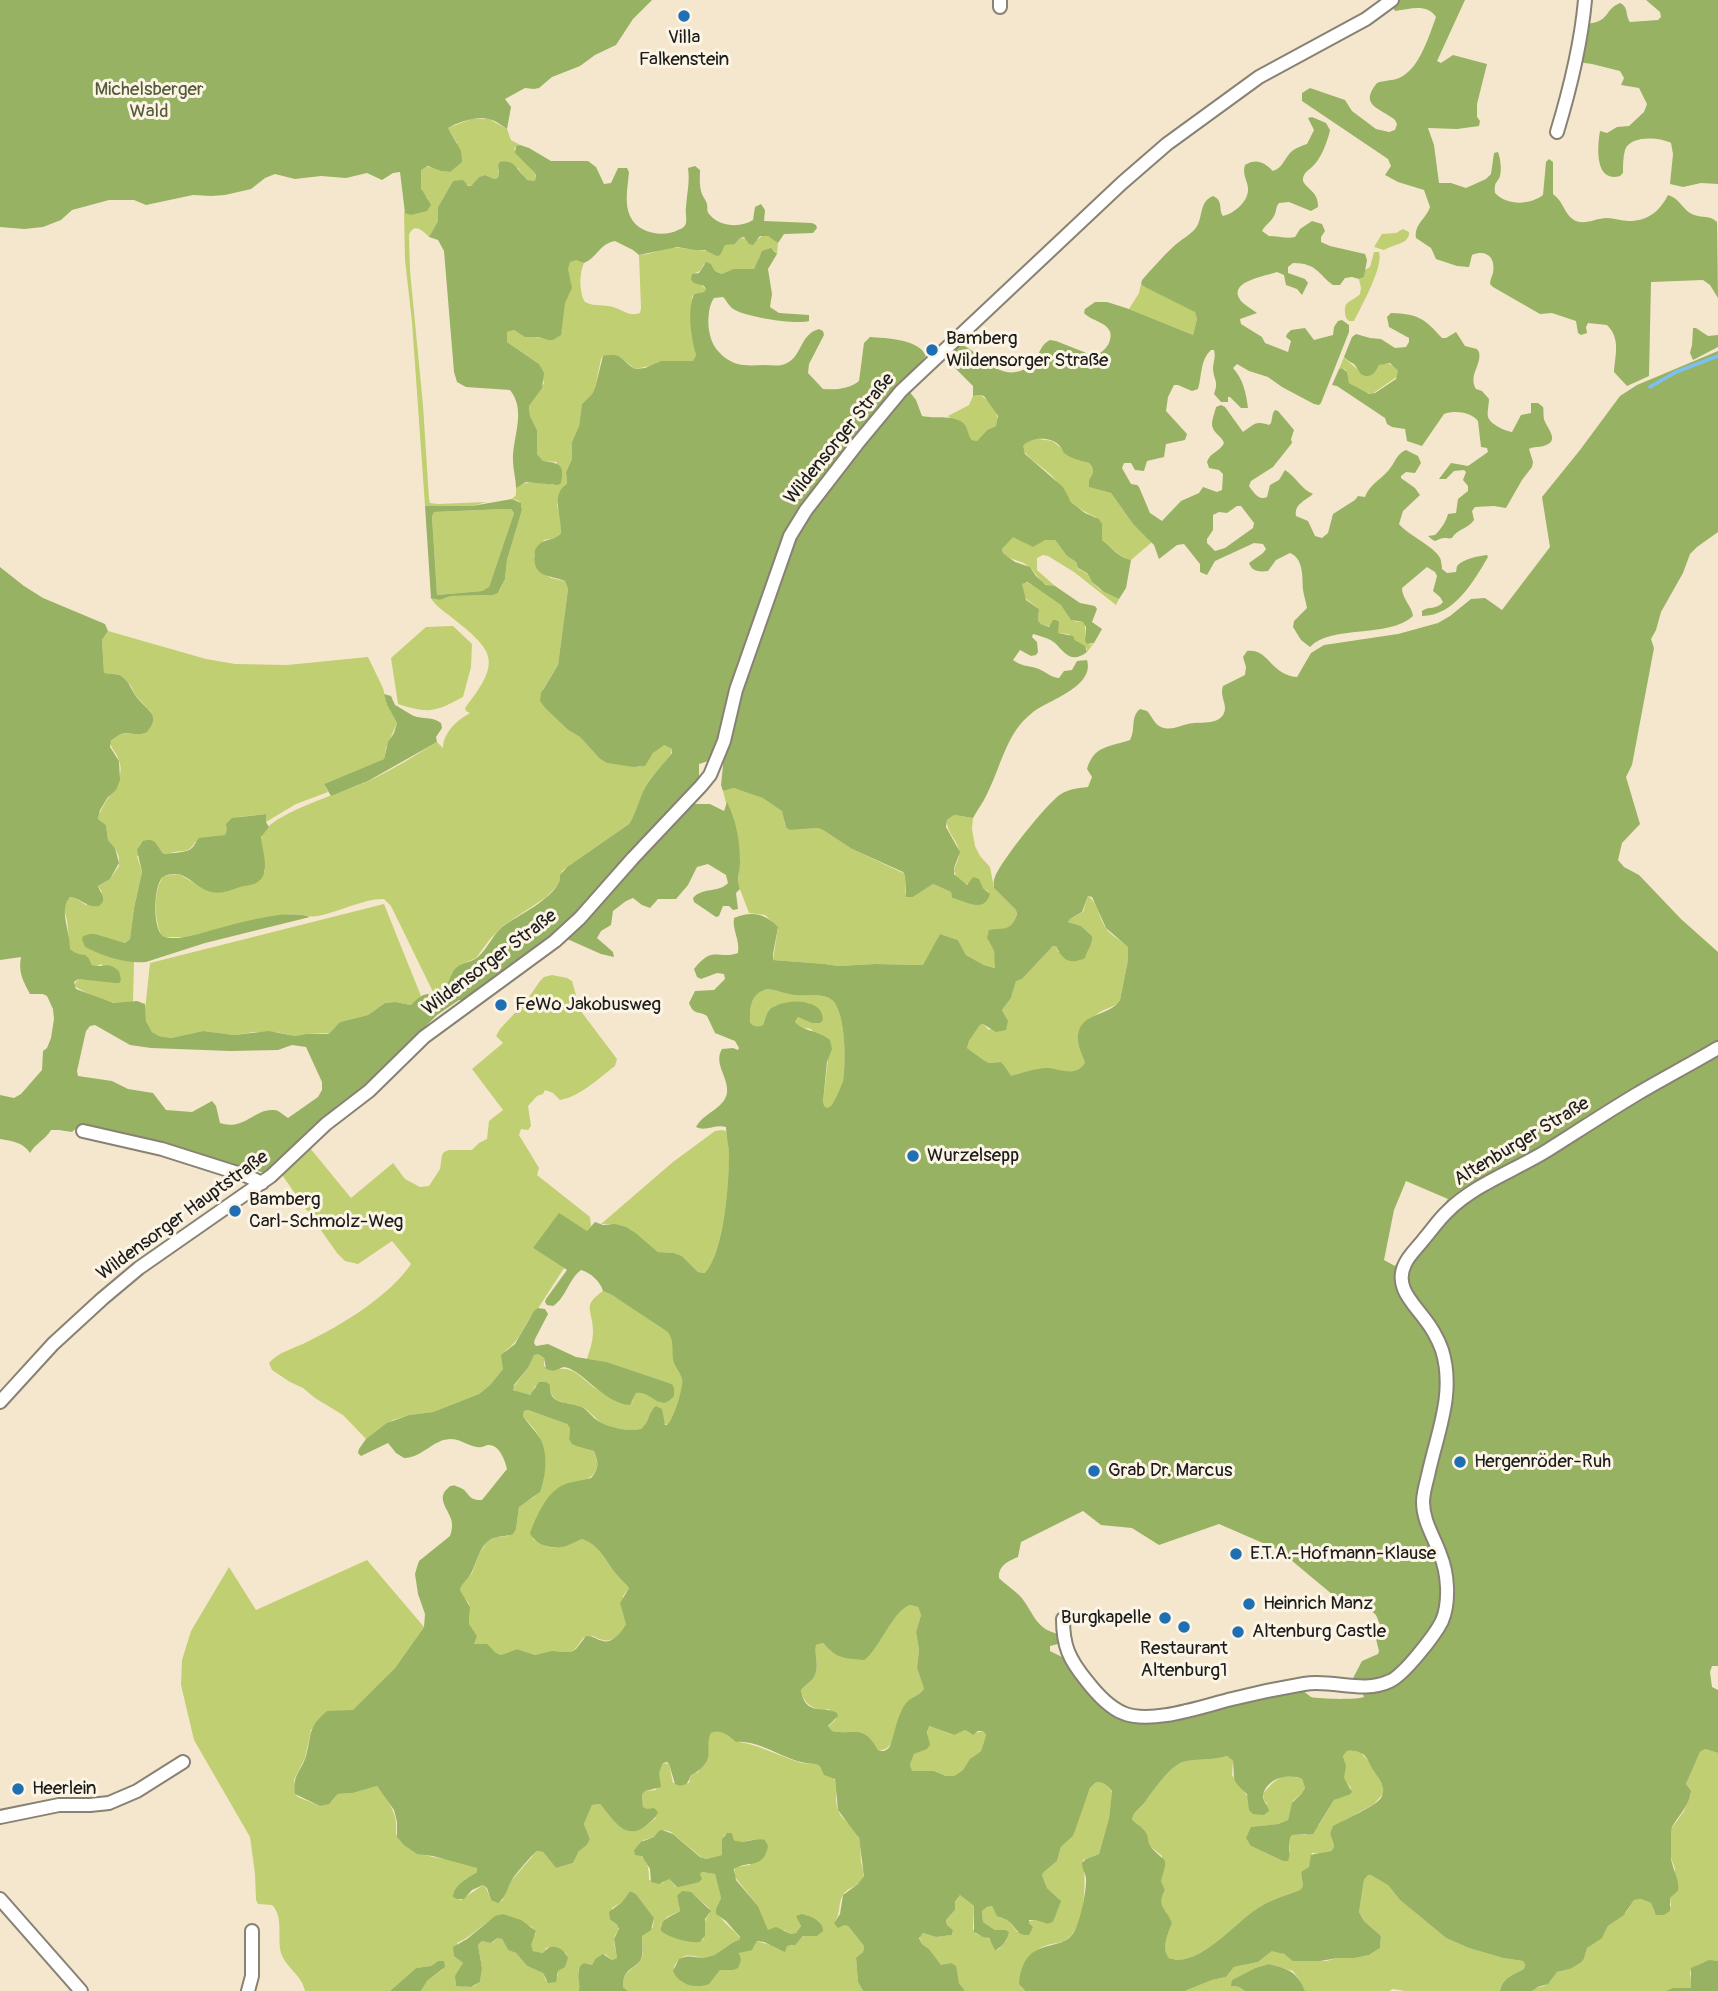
<!DOCTYPE html>
<html>
<head>
<meta charset="utf-8">
<style>
  body { margin:0 }
  canvas { display:block; background:#f5e7cd }
</style>
</head>
<body>
<canvas width="1718" height="1991"></canvas>
<script>
const ctx = document.querySelector('canvas').getContext('2d');
ctx.lineJoin = 'round';
function fill(path, color) {
  ctx.fillStyle = color;
  ctx.fill(path, 'evenodd');
}
function trace(path, color, width, dash) {
  ctx.strokeStyle = color;
  ctx.lineWidth = width;
  ctx.lineCap = dash ? 'butt' : 'round';
  ctx.setLineDash(dash || []);
  ctx.stroke(path);
}
function write(font, color, halo, rows, align = 'center') {
  ctx.font = font + ' Pangolin,sans-serif';
  ctx.lineWidth = 6;
  ctx.setLineDash([]);
  ctx.textBaseline = 'middle';
  ctx.strokeStyle = halo;
  ctx.fillStyle = color;
  for (const [text, x, y, turn = 0] of rows) {
    ctx.save();
    ctx.translate(x, y);
    ctx.rotate((+turn || 0) * Math.PI / 180);
    ctx.textAlign = isNaN(turn) ? turn : align;
    if (halo) ctx.strokeText(text, 0, 0);
    ctx.fillText(text, 0, 0);
    ctx.restore();
  }
}
fill(new Path2D(`
  M471,119H489L507,129L511,140L520,145L516,146L514,149L535,173L536,179L535,181C526,181 522,175 518,168L498,169L499,173L498,178L494,179L485,175L479,177L471,186L453,181L438,207V221L429,237C423,231 414,222 409,235L410,271L423,405L429,499L430,503L438,504L487,502L472,506H425L412,322L405,260L404,210L405,213L428,199C420,190 419,182 421,170C430,162 440,173 450,172L457,143L448,128Z
  M1403,229L1409,232C1410,244 1394,244 1384,250L1374,247L1382,234L1396,233Z
  M763,235L771,237L778,243L777,254L774,250C758,248 761,258 754,269H733L723,274L715,271L711,264H704L700,271L695,273L701,285L706,289L704,292L694,294L692,297L691,325L696,355L693,361H674L635,369L620,357L603,356L601,359L595,388L592,394L582,404L579,426L572,442V459L566,472L567,484L557,505L561,522V533L556,538L544,540L534,555L538,569L551,578L565,581L568,589L558,665L543,689L541,701L546,709L568,730L580,737L600,759L607,763L640,767L660,746L664,745L672,749C670,762 656,770 649,781C640,795 638,811 629,824L567,867L562,871L558,885L545,898L504,925L490,939L476,958L462,964L452,973L448,986L442,993L433,992L391,906L384,899C366,898 338,912 318,916C308,918 300,913 290,914L184,937H165L162,936C154,922 153,888 164,876L179,874L202,888L265,872C264,862 259,844 262,835C271,813 345,792 366,782C391,771 414,756 437,742L443,748C443,733 457,720 470,713L466,711L465,708C503,660 494,651 450,616C442,610 435,605 430,597L440,600L451,596L493,595L499,592L505,579L507,560L522,510C522,502 519,500 512,499L516,495V488C528,479 540,483 554,485L557,462L543,461L537,454V430L530,416L529,406L544,383L539,364L507,342V332L514,330C528,339 533,335 548,340C555,327 561,316 565,303C566,298 571,292 571,287C572,279 565,271 569,264C573,257 579,261 584,263C579,273 579,293 585,302C594,307 603,304 613,307C623,310 629,317 640,313L641,308L639,255L648,254L671,247L708,251L728,244H735L740,238L757,240Z
  M1374,252H1379C1384,266 1361,307 1354,321H1349L1346,318C1342,299 1350,304 1360,294L1361,288L1359,279L1364,277L1365,270L1370,267Z
  M1141,284L1195,311L1197,319L1193,335L1129,309L1139,293Z
  M1344,357C1346,360 1363,374 1366,375L1377,369L1379,365C1387,361 1392,364 1398,371V376L1372,394L1365,393L1349,383L1346,370L1342,368L1339,369Z
  M979,395C987,397 997,411 998,420L996,426L987,430L977,441L972,440L960,422L953,420L948,416L969,405L973,396Z
  M1039,439L1052,441L1079,460L1089,463L1094,471L1090,487L1111,493L1133,524L1152,542L1131,560C1117,557 1113,547 1102,540L1096,517C1088,514 1074,506 1069,499C1063,491 1059,483 1052,476C1043,467 1031,461 1023,450V446L1028,440Z
  M504,509H511L514,513L489,587L482,591L437,595L432,515L434,512Z
  M1013,536L1030,545L1045,540H1055L1067,556L1076,562L1078,569C1091,574 1086,575 1094,584C1101,592 1111,595 1119,599L1116,605L1074,572L1048,556L1043,555L1037,558V570L1055,586C1040,587 1038,573 1028,566C1020,559 1012,562 1003,553L1002,549Z
  M1023,582C1036,583 1053,597 1062,606C1066,610 1068,617 1072,620C1076,622 1079,622 1083,622L1085,624V638L1090,645L1094,643L1087,652V649L1068,634L1057,633L1058,625C1049,625 1045,629 1038,620L1039,609C1030,601 1017,596 1023,582Z
  M453,626L472,644L471,667L463,697C435,712 429,714 398,704L391,658L426,627Z
  M108,631L206,659L235,664L287,665L368,657L383,688L387,705L397,723L386,748L384,759L324,784L328,792L296,804L266,822L265,814L239,817L227,824L228,830L225,835L195,842C189,853 185,850 174,852C170,853 167,854 164,854L160,850L137,856L142,872L134,908L130,939L125,943L90,934L85,947L112,957L134,962L133,1002C128,1002 122,1004 116,1003C107,1001 79,991 74,985L78,979L119,982L101,964L95,967L92,965L90,961L83,955H77L70,949L67,920L64,909L66,900L70,897L77,899L86,905L102,892L98,886L110,879L119,866V857L115,848L108,840L106,825L98,819C102,799 129,781 118,758C116,752 112,750 110,743C124,726 128,738 146,733L153,722L151,712L135,695L131,686L117,674L104,673L102,640Z
  M734,788C745,791 776,800 782,811C784,815 784,823 786,828L790,830L818,828L823,830L852,849L903,873L905,876V893L913,897L933,884L951,892L952,898L959,899L989,892L983,888L973,877L969,883L965,885L957,877L954,871C955,865 959,860 959,854C960,841 946,834 947,820L954,815L973,818L972,829L975,846L980,856L990,867L994,888L1016,910L1017,916C1013,925 1007,932 996,929L988,940L994,951L996,968L984,965L966,955L958,940L940,934L924,965L875,964L838,966L825,964L773,960L778,927L765,915L749,913L738,884L740,857L723,791Z
  M1088,896C1098,903 1099,917 1105,927C1111,936 1121,940 1128,947V960L1120,1000C1114,1009 1103,1008 1096,1015C1089,1021 1084,1031 1078,1038C1078,1045 1086,1060 1085,1064C1080,1080 1054,1067 1043,1069C1032,1070 1022,1072 1011,1077L1004,1065L1001,1062L989,1063L985,1061L967,1048L969,1041L980,1025L983,1024L989,1030L1006,1017L1002,1010L1011,998L1016,980L1022,979L1053,946H1056L1058,952L1086,955C1087,947 1091,943 1092,936L1081,926L1068,922L1070,919L1083,912Z
  M384,904L421,996L411,1005L395,1002L385,1003L368,1015L340,1022L331,1033L306,1034L295,1036L276,1032H254L234,1035L203,1031L171,1038L159,1036L152,1032L146,1021L145,1010L150,963Z
  M552,975L567,978L572,981L580,1010L617,1059L615,1066C599,1078 581,1096 560,1100L553,1093L545,1090L543,1094L537,1096L528,1106L531,1126L528,1130L521,1129L519,1135L539,1168L537,1175L590,1217L591,1226L587,1231L578,1226L533,1248L564,1268L539,1307C524,1320 524,1338 505,1351L503,1369L490,1385L479,1394L433,1412L409,1415L393,1420L366,1439L343,1415L315,1398L303,1388L290,1382L272,1370L269,1363C278,1352 295,1348 307,1342C340,1326 391,1295 411,1264L392,1241L358,1264L345,1261L337,1253L280,1172L310,1148L351,1198L393,1163L405,1179L420,1187L429,1186L440,1169L442,1155L444,1152L449,1150H472L479,1143L487,1139L489,1121L503,1110L472,1069L503,1043L496,1036L500,1029L527,1000L540,981L544,977Z
  M767,989C777,990 785,994 794,995C806,997 822,992 832,1000C846,1013 846,1063 843,1081C842,1087 835,1101 832,1106L827,1108L823,1106V1102L828,1059L811,1029L799,1027L795,1022L798,1017L803,1019L810,1003C798,1001 780,1001 770,1009C766,1013 765,1020 763,1025C757,1027 754,1027 750,1022C750,1007 750,993 767,989Z
  M722,1130L726,1131C727,1139 729,1146 729,1153C730,1180 723,1253 706,1273L698,1272L682,1256L674,1253L658,1252L637,1234L609,1224H601L673,1162L715,1131Z
  M603,1291L612,1295L665,1328C668,1331 670,1332 671,1337C673,1342 683,1380 683,1385C682,1392 672,1421 667,1425L663,1422L662,1409L652,1410L644,1427L641,1429C632,1430 621,1429 612,1428C600,1426 594,1414 584,1408C572,1402 556,1406 550,1391L535,1386L532,1393L527,1396L512,1389L528,1368L534,1354H538L544,1358V1366L553,1371C574,1362 583,1382 600,1391C610,1396 622,1398 632,1402L636,1392H644L661,1403L672,1384L607,1362L587,1359C590,1350 593,1341 593,1331C593,1310 581,1306 603,1291Z
  M528,1410L567,1424L570,1428L569,1439L579,1447L594,1451C606,1482 582,1478 561,1487C555,1490 549,1497 545,1502C537,1511 536,1527 533,1539C556,1555 560,1545 582,1539C601,1546 605,1561 617,1575C621,1580 625,1583 629,1588L623,1596L622,1610L625,1615L626,1624C617,1640 609,1645 593,1636L583,1638L576,1648L571,1652L556,1651L535,1655L517,1649L501,1655L481,1644L473,1645L477,1636L469,1625L470,1607L468,1602L464,1598L460,1590L462,1584L472,1573L479,1554L487,1542L496,1537L508,1536L516,1529L519,1507C524,1501 532,1500 537,1494C548,1485 545,1451 540,1439C537,1430 528,1423 523,1416L524,1411Z
  M367,1560L424,1627L395,1668L353,1711H327L311,1730L305,1758L294,1780L295,1794L298,1797L320,1806L332,1801L338,1794L353,1793L377,1786C389,1803 398,1812 396,1834C413,1864 451,1854 477,1868V1872C468,1878 453,1885 453,1897L461,1900L483,1885L486,1888L491,1900L502,1901L511,1881L537,1851L543,1852L556,1868L573,1863L579,1851L587,1845L590,1839L584,1824L592,1805L600,1804C612,1818 620,1836 642,1828C646,1827 651,1821 656,1818L643,1807L642,1795L645,1791L656,1790L659,1773L663,1763L669,1764L673,1783H689L691,1775L698,1772L708,1758L707,1743L709,1734C727,1726 726,1740 739,1742C761,1745 780,1757 802,1763C806,1764 815,1763 818,1765C821,1767 822,1771 824,1774L834,1778C838,1789 834,1800 838,1810C841,1818 847,1821 852,1827C862,1838 860,1849 861,1862C862,1867 865,1873 863,1878C859,1887 847,1887 843,1895C838,1903 841,1912 835,1921L848,1926L864,1946L863,1952L856,1959L858,1982L863,1991H628L623,1987C623,1967 636,1971 641,1959C645,1952 642,1943 642,1936L653,1927L654,1918L636,1894L630,1891L622,1902L612,1908L613,1922C625,1931 614,1931 614,1941C614,1947 617,1952 617,1958L612,1960L605,1954L595,1959L592,1965L584,1963L578,1970L580,1984L579,1991H421L427,1981L443,1969L438,1961L431,1966L416,1968L390,1991H305C302,1975 286,1968 281,1953C277,1938 284,1917 272,1905L258,1904L256,1900L255,1874L250,1837L194,1740L181,1685L182,1660L191,1631L229,1567L256,1610ZM664,1830L671,1832L701,1857L706,1859L722,1855V1843L724,1835L732,1833L734,1840L739,1842L758,1839L750,1865L735,1867V1877L758,1906L768,1931L784,1930L791,1934L796,1933L801,1926L799,1922L806,1915L820,1922L812,1936L805,1935L792,1946H787L785,1949L756,1941L754,1947L741,1951L730,1970H720L694,1985C682,1984 676,1979 674,1967C685,1946 696,1961 709,1957C721,1953 728,1944 739,1940L740,1938C733,1928 720,1921 716,1910L721,1898L715,1874L702,1872C693,1880 688,1886 676,1887L669,1879H666L663,1883L649,1880C649,1865 647,1859 634,1850L644,1840L654,1837ZM694,1895L709,1908L710,1913C700,1925 708,1929 703,1940C686,1945 674,1935 660,1926L667,1917L680,1911L677,1896ZM503,1914L532,1927L536,1933L531,1941V1949L536,1952L544,1953L546,1948L557,1947L567,1954L558,1971V1976L546,1981L543,1973L527,1966L516,1953L508,1950L502,1939L497,1938L492,1943L482,1941L478,1945L482,1968L480,1982C471,1990 464,1987 455,1983L463,1963L458,1959L457,1943C474,1936 486,1919 503,1914Z
  M910,1605L918,1607L921,1615L916,1632L919,1650L917,1668L924,1689C919,1696 911,1697 906,1704C897,1717 897,1753 878,1750C863,1723 856,1736 832,1731L828,1727L836,1719L829,1709C815,1712 803,1704 801,1690C805,1685 811,1682 814,1677C820,1667 814,1655 816,1645L823,1643C832,1653 838,1657 852,1658C881,1662 886,1612 910,1605Z
  M929,1726L953,1735L965,1730L971,1734L983,1731L986,1735L981,1751L974,1756L963,1770L954,1776H946L934,1771H911L910,1765L914,1754L929,1747L927,1728Z
  M1705,1749L1718,1753V1961C1707,1960 1697,1963 1690,1972L1692,1988C1683,1991 1675,1988 1666,1991H1532C1537,1986 1544,1988 1548,1983C1552,1980 1553,1976 1557,1972L1570,1969L1584,1959L1587,1948L1604,1934L1608,1926L1626,1913L1634,1900L1641,1899L1651,1903L1655,1912L1671,1906L1670,1898L1678,1891L1675,1877V1869L1671,1858V1829L1684,1811L1691,1794L1686,1784L1700,1752Z
  M1347,1751H1355L1361,1753L1368,1760L1383,1786V1794L1374,1804L1333,1827L1330,1834L1334,1841L1333,1849L1327,1853H1312L1309,1868L1301,1872L1303,1886L1300,1890C1288,1895 1275,1898 1263,1905C1239,1917 1199,1970 1169,1958C1161,1948 1168,1934 1172,1923C1163,1911 1157,1904 1165,1890L1161,1881L1162,1856L1150,1846L1145,1831L1132,1819C1134,1811 1141,1809 1145,1802C1152,1792 1171,1765 1183,1762C1197,1758 1212,1761 1227,1756L1233,1761L1232,1775L1248,1797L1268,1805L1264,1800L1263,1794C1275,1779 1283,1772 1302,1779L1305,1788L1302,1793L1293,1801L1288,1820L1278,1824L1252,1827L1251,1846L1283,1861L1290,1851L1289,1841L1292,1835H1306L1319,1825L1334,1800L1349,1795L1351,1788L1343,1778L1345,1763L1343,1756Z
  M1100,1781L1105,1783L1112,1792L1109,1818L1099,1854L1083,1860C1086,1880 1086,1925 1068,1938C1062,1943 1055,1943 1048,1945C1026,1951 1023,1967 1021,1987L1025,1991H965L961,1986L948,1963L943,1966L939,1963L929,1949L922,1944L919,1936L923,1933L936,1937L952,1935L953,1930L947,1925L946,1920L955,1910V1903L960,1895L974,1906L973,1929L976,1934L988,1938L998,1950L1006,1941L1009,1932L1006,1930H995L983,1922L982,1911L987,1907L992,1906L999,1917L1009,1921L1017,1932L1031,1925L1029,1923V1921L1035,1920L1048,1924L1053,1922L1059,1899L1047,1888L1042,1875L1044,1872L1057,1861L1061,1847L1073,1836L1075,1826L1091,1786Z
  M1368,1875H1373L1388,1885L1400,1900L1446,1938L1469,1948L1503,1958L1523,1961L1525,1963L1524,1969C1513,1975 1503,1977 1500,1991H1405L1393,1989L1389,1991H1305L1299,1979L1293,1971L1269,1964L1255,1968L1232,1980L1234,1987H1239L1245,1991H1185L1212,1980L1226,1977L1234,1967L1258,1962L1272,1951H1277L1297,1961H1326L1338,1958H1355L1369,1955L1380,1948L1381,1936L1364,1921L1359,1912L1364,1880Z`), '#c0cf71');
fill(new Path2D(`
  M0,0H652L633,19L616,45L595,55L580,66L552,77L539,88L534,89L525,88L505,99L511,107L507,129C502,126 498,122 492,120C479,115 460,121 448,128L461,151L462,162L450,172L441,171L428,166L421,170V188L431,205L427,211L411,215L405,213L400,172L393,173L382,180L367,173L346,178L321,176L295,179L275,174L265,178L251,189L225,195L211,196L193,195L146,205L134,200H109L72,210L61,220L43,227L24,229L0,227Z
  M1397,0H1465L1437,61L1441,63L1453,55L1487,64L1477,104V117L1480,121L1479,126L1457,129L1428,128L1434,145L1439,183H1451L1466,188L1486,179L1491,174L1494,153L1498,152C1500,157 1502,169 1500,176C1497,184 1494,181 1495,193C1507,206 1530,205 1543,195L1546,162L1549,159L1553,162V194C1564,202 1564,214 1574,220C1584,226 1596,218 1607,218C1614,218 1621,221 1629,221C1648,221 1660,211 1668,195C1679,198 1681,207 1690,213C1699,219 1709,214 1717,222L1718,298L1710,285L1703,280L1651,282L1649,376L1627,386L1614,372C1615,355 1621,339 1607,325L1588,323L1586,327L1587,333L1581,335L1578,333L1576,321L1552,313L1540,314L1493,287L1490,284C1490,280 1492,276 1493,273C1496,257 1486,249 1472,255L1469,267L1457,266L1436,259L1431,248L1416,238C1414,224 1426,219 1430,207L1424,190L1398,182L1385,175L1391,166L1388,159L1302,101V93L1310,88L1345,100L1352,111L1376,129L1389,132L1395,130L1397,124L1395,120C1381,108 1358,106 1377,83C1384,80 1392,81 1399,78C1419,70 1429,36 1436,17C1427,3 1410,9 1395,11L1392,6Z
  M1646,0H1718V184L1701,183L1683,187L1670,184L1673,154L1671,143C1660,137 1630,135 1625,150C1623,157 1623,166 1623,173L1620,176C1595,183 1597,148 1600,131L1607,133L1617,127L1629,126L1644,112L1647,104L1639,88L1621,85L1624,78L1620,71L1592,64L1577,62L1584,24C1611,23 1603,10 1620,3C1629,7 1625,15 1630,22L1658,20L1661,17L1660,12Z
  M1312,117L1326,123L1330,130C1328,140 1321,159 1313,166C1309,170 1303,173 1303,179C1302,187 1319,190 1318,207L1311,211L1289,202L1279,203C1275,208 1277,211 1274,216C1271,222 1265,225 1262,231L1269,236C1278,236 1287,239 1295,237L1300,229L1312,221L1322,224L1325,231L1321,237V242L1330,246L1365,254L1367,260L1364,277L1359,279L1352,277L1345,278L1340,285H1333C1318,274 1317,263 1293,263L1288,267V273L1305,279L1308,283L1302,295L1297,289L1286,285L1284,275L1277,272C1266,276 1230,281 1239,298C1242,304 1251,308 1257,313L1240,319L1241,324L1262,337L1265,343L1288,352L1291,341L1286,337L1287,334L1291,330L1305,328L1314,340L1333,335L1334,327L1338,321L1342,320L1349,325V332L1321,403L1319,405L1314,404L1282,387L1268,377L1249,371L1237,364L1233,368C1243,379 1246,392 1248,408H1241L1230,397H1228V402H1221L1214,394C1219,381 1214,381 1213,369C1213,362 1216,358 1214,350H1211C1200,360 1202,376 1198,389L1192,391L1178,385H1174L1168,397L1166,411L1187,434L1185,440L1166,444L1164,457L1147,461L1144,471L1135,470L1131,463H1124L1122,468L1131,484L1137,485L1139,487L1150,513L1162,521L1181,501L1199,493L1203,487L1217,492L1222,490L1223,474L1219,470L1209,468L1207,462C1210,452 1220,452 1224,443C1222,436 1212,433 1212,424C1212,419 1215,412 1216,407L1221,405L1225,407L1243,432C1256,423 1255,421 1269,425L1271,423L1273,413L1275,410L1278,411L1294,430L1291,439L1292,443L1273,467L1251,481L1249,486C1254,493 1259,501 1267,497L1270,485L1279,480L1285,470C1296,477 1301,489 1313,494C1305,501 1294,504 1296,516L1308,521L1315,536L1322,538L1328,533L1333,514L1355,500L1358,496L1365,497C1369,484 1384,478 1391,467C1396,460 1398,453 1406,450L1418,456L1421,463L1415,473L1406,472L1401,476V478L1415,488L1420,495L1403,511L1399,524C1409,536 1434,546 1440,558C1441,559 1442,567 1442,569L1447,573L1456,572L1457,566C1463,559 1478,556 1487,555L1488,557C1474,581 1454,616 1422,616V611C1428,606 1437,610 1443,602L1440,597L1433,591L1437,576L1435,572L1427,567L1402,588C1402,599 1412,606 1413,616C1388,639 1332,624 1310,647L1301,640L1293,627L1294,621L1307,608C1306,602 1304,596 1303,590C1302,577 1304,559 1290,553L1276,560L1268,571C1260,572 1252,572 1249,563L1263,553L1266,549L1263,544L1254,543L1215,561L1207,575L1200,572V564L1184,544L1177,545L1159,559L1154,545L1133,524L1111,493L1089,487V480C1094,473 1095,470 1089,463C1082,461 1073,459 1067,455C1060,450 1065,452 1060,446C1051,436 1031,437 1023,446L1025,454L1063,487L1071,502L1085,513L1099,519L1102,524V540C1113,548 1117,557 1131,560L1126,588L1119,599L1104,592L1092,582L1087,573L1078,568L1076,562L1067,556L1055,540H1045L1033,547L1013,537L1002,549L1003,553L1015,562L1030,567L1036,576L1046,585L1055,586L1080,603L1095,606L1097,609L1092,622L1102,629L1094,643L1087,644L1085,641L1086,627L1083,622L1071,620L1061,605L1031,584L1027,582L1022,584L1026,600L1039,609L1038,620L1041,624L1049,627L1053,620H1056L1059,622L1058,633L1073,636L1075,640L1085,646L1087,652C1071,664 1065,653 1055,643C1049,638 1040,636 1033,634L1032,637L1037,642L1038,652L1036,655L1031,656L1020,650L1013,660C1023,667 1026,665 1036,668C1046,671 1049,677 1059,678L1064,671L1072,670L1077,661L1087,660C1095,687 1048,700 1032,713C1006,733 1001,767 987,794C983,803 977,810 973,818L954,815L947,820L946,827L960,852L954,868V874L967,885L973,877L979,879L983,888L990,894C984,914 966,901 952,898L951,892L933,884L913,897H906L905,876L903,872L852,849L823,830L818,828L790,830L786,828L782,811L763,798L734,788L723,791L721,785L724,756L699,764V778L690,791V802L694,804H710L724,811L727,802C736,820 740,841 740,862C740,872 736,879 740,889L736,893L738,909L733,910L729,906H723L719,916L716,917L694,902L693,898C702,887 719,893 728,883L726,875L708,864L697,867L688,885L676,899H658L650,908L642,905L633,898L626,901L613,911L611,925L601,931L597,938L613,952L614,957L601,954L565,938L552,947L543,957L496,979L465,1000H459L437,1015L357,1094L328,1114L274,1168L265,1173L81,1124L72,1132L59,1130H51C45,1140 36,1143 30,1153C23,1142 12,1141 0,1139V1095L14,1098L21,1094L42,1070L43,1051L47,1048L51,1038L54,1019L53,1009L47,996L43,994H30C23,981 18,972 21,957L0,960V567L24,586L43,598L105,624L108,631L102,640L104,673C109,674 116,673 121,676C128,681 131,688 135,695C144,709 164,714 146,733C129,738 127,726 111,741L110,747L119,761L120,780L116,790L108,797L100,810L98,819L106,825L108,840L115,848L119,863L110,879L98,886C100,893 108,899 99,906C86,908 81,898 70,897C58,909 71,934 70,949C83,960 85,948 92,965C103,969 105,960 119,971L121,980L119,983H115L78,979L74,982L76,989L114,1003L137,1001L145,1004L146,1021L152,1032L159,1036L171,1038L203,1031L234,1035L269,1031L295,1036L306,1034H327L330,1033L340,1022L368,1015L385,1003L395,1002L411,1005C425,991 424,995 442,993C449,986 449,977 454,970C460,962 471,963 478,957C489,947 493,933 506,924C520,915 563,893 560,875L567,867L629,824C637,812 639,798 646,786C653,774 664,764 672,753V749L664,745L653,753L645,766L634,767L607,763L600,759L580,737L568,730L546,709L540,701L541,693L558,665L568,589L565,581C547,574 531,578 535,550C543,536 553,543 561,533C562,516 550,494 567,484L566,472L572,459V442L579,426L582,404L592,394L595,388L603,356C623,352 622,362 635,369L645,368L661,361H693L696,355C691,337 687,311 694,294L704,292L706,289L704,286L694,283L691,280L692,274L699,273L706,262L711,264L715,271L722,274L733,269H754L762,251L771,248L777,254L768,269L772,294L770,307L779,313L809,315V321C796,325 747,317 735,310C729,307 727,301 723,297L714,298C708,306 707,324 710,335C713,350 728,364 744,365C751,366 758,365 765,365C772,365 780,367 787,363C802,356 800,334 819,329L823,331L824,335L809,364L808,373L823,389C836,390 849,389 859,381L864,343L870,337C886,338 919,339 926,356L906,380L909,391L916,400L922,416C935,419 956,414 965,425C968,430 968,435 972,440L977,441L987,430L996,426L998,416L984,396L979,395L973,396V386L948,361L947,355L961,344C983,354 1001,386 1030,366C1040,358 1038,346 1050,340L1056,341L1094,356C1101,353 1108,348 1110,340C1115,323 1092,322 1084,313L1085,309L1095,302H1107L1129,309L1193,335L1197,319L1195,312L1145,287L1141,284L1142,280C1152,269 1162,257 1173,247C1180,240 1189,236 1195,229C1204,218 1198,202 1213,196C1224,201 1218,209 1223,216C1235,213 1249,201 1248,188C1247,179 1242,174 1245,165C1256,158 1264,162 1273,171C1283,167 1283,161 1290,153C1295,148 1301,146 1307,144L1314,130L1308,118ZM1237,506H1241L1254,523L1253,528L1225,548L1215,551L1207,543V539L1213,530V515L1219,512L1227,513ZM95,1025L130,1045L151,1048L230,1051L278,1050L292,1045L306,1047L322,1082V1090L318,1097L288,1118C283,1115 279,1110 274,1110C255,1108 244,1131 220,1123L216,1106L212,1101L192,1112L166,1110L153,1093L128,1089L112,1081L78,1076L77,1071L86,1031L90,1026Z
  M520,145L529,148L551,161H588L596,167L604,184L611,183L618,168H627L629,172C628,185 624,203 630,216C637,233 663,238 678,230C681,229 685,227 686,223C687,219 685,211 686,207C687,193 690,182 688,168L695,166L700,170C700,178 699,186 702,194C703,197 706,200 707,204C708,209 706,211 710,215C720,227 741,228 753,220L755,207L761,204L765,210L764,221L812,223L816,225L817,228L813,233L784,234L778,243L768,236H760L753,245L749,244L744,237L740,238L735,244L725,245L720,255L717,256L705,250H695L677,247L639,255L633,250L615,241C599,244 598,257 584,263L576,260L570,262L568,269L572,288L565,303L561,335L553,340H548L538,337H525L514,330L507,332V342L539,364L544,373L542,388L529,406L530,416L537,430V454L543,461C559,463 565,464 561,483L558,485L526,482L516,488C516,479 513,470 513,461C512,438 527,411 510,390L466,387L457,382L454,372L444,251L438,240L429,237L438,221V207L453,181L463,180L468,186H471L479,177L485,175L494,179L498,178L499,173L498,165L500,162C516,159 517,172 528,180L535,181L536,176L535,173L515,153L516,146Z
  M1391,313C1418,314 1424,318 1442,338H1446L1456,332L1465,346L1477,349L1479,352C1482,365 1468,375 1476,389L1482,391L1489,399C1489,404 1487,412 1488,417C1490,424 1505,431 1512,432L1521,415L1531,413V403H1538L1543,407C1544,411 1543,415 1544,419C1546,427 1560,440 1546,445C1540,448 1534,446 1529,449L1533,462L1532,467L1522,480L1506,508L1494,506L1475,507L1472,511L1474,520C1468,529 1457,529 1452,538C1449,539 1447,538 1444,538C1434,539 1438,545 1428,536L1435,535C1441,529 1446,522 1448,514L1456,513L1458,499L1468,491V486L1463,480L1466,472L1464,470L1454,471L1446,479H1439L1451,463L1468,466L1488,452L1487,448L1481,447L1478,421C1471,412 1455,410 1444,414L1422,446L1407,441L1405,429L1392,427L1387,424L1385,418L1337,386L1332,385L1339,369L1342,368L1347,372L1349,383L1369,394L1375,393L1396,379L1398,371L1390,363L1379,365C1376,372 1370,380 1361,374C1358,371 1357,367 1354,364C1350,362 1347,360 1344,357L1352,337L1356,334L1370,338L1381,339L1395,348L1406,347L1409,342V338L1389,327L1387,317Z
  M1693,328H1696L1708,336L1718,335V347L1693,360L1690,353L1692,345Z
  M1718,351V532L1697,547L1690,554L1683,573L1661,612L1656,630L1651,639L1654,648L1632,765L1626,777L1640,824L1622,843L1618,860L1624,867L1639,875L1681,919L1718,952V1666H1712L1710,1672L1712,1687L1718,1690V1753L1705,1749L1700,1752L1686,1784L1691,1791C1689,1809 1673,1820 1671,1831C1671,1834 1671,1857 1671,1859C1673,1870 1680,1881 1678,1891L1670,1898V1911L1664,1915H1656L1651,1903L1641,1899L1634,1900L1624,1915L1608,1926L1602,1938L1587,1948L1584,1959L1580,1963L1570,1969L1557,1972L1548,1984L1538,1987L1532,1991H1500C1503,1977 1513,1975 1524,1969L1525,1964L1523,1961L1503,1958L1469,1948L1446,1938L1400,1900L1388,1885L1371,1875H1368L1364,1880L1359,1912L1364,1921L1381,1936L1380,1948L1369,1955L1355,1958H1338L1320,1961H1293L1284,1954L1272,1951L1258,1962L1234,1967L1226,1977L1212,1980L1185,1991H1025L1019,1984C1024,1933 1060,1955 1074,1932C1080,1923 1087,1889 1086,1878C1085,1872 1082,1869 1082,1863L1086,1859L1099,1854L1109,1818L1112,1791C1105,1783 1099,1777 1090,1788L1073,1836L1061,1847L1057,1861L1044,1872L1042,1875L1047,1888L1061,1901L1053,1922L1048,1924L1035,1920H1029V1923L1033,1927L1029,1935C1016,1936 1017,1927 1007,1920C1007,1920 997,1916 997,1916L992,1906L987,1907L982,1911L983,1922L995,1930H1006L1009,1932C1008,1939 1002,1948 995,1950L989,1938L983,1937L974,1932V1906L960,1895L955,1902V1910L946,1920L947,1925L953,1930L952,1935L936,1937L923,1933L919,1938L922,1944L929,1949L941,1965L951,1963L956,1966L959,1983L965,1991H863L858,1982L856,1958L863,1952L864,1946L848,1926L844,1925L838,1928L834,1923L840,1914L843,1895L858,1884L864,1876L859,1838L838,1810L835,1779L824,1775C822,1771 821,1767 818,1765C815,1763 806,1764 801,1762C780,1757 758,1740 736,1742C727,1736 723,1729 711,1733C706,1742 710,1749 708,1758C706,1765 697,1773 691,1775C688,1784 684,1788 675,1784L669,1764L667,1762L663,1763L659,1773L661,1787L645,1791L642,1795L643,1807L647,1809L654,1808L658,1812C655,1819 652,1820 647,1825C625,1843 612,1818 600,1804L592,1805L584,1824L590,1839L587,1845L579,1851L573,1863L556,1868L543,1852L537,1851C528,1859 520,1869 513,1878C507,1887 507,1897 498,1903L491,1900L487,1888L483,1885L472,1890L464,1899H457L453,1897C453,1885 468,1878 477,1872V1868L433,1856L417,1854L404,1845L397,1837V1822L394,1810L377,1786L353,1793L338,1794L329,1804L320,1806L295,1794C292,1775 301,1772 306,1756C312,1734 307,1728 327,1711L353,1710L395,1668L424,1627L425,1614L418,1594L415,1574L417,1567L419,1561L450,1536C452,1530 453,1525 451,1519C448,1509 436,1498 448,1488C451,1485 454,1485 458,1487C470,1490 466,1501 482,1500L507,1469C505,1460 499,1444 488,1445C483,1446 483,1448 477,1447C468,1446 461,1439 450,1439C432,1440 422,1458 404,1458L396,1453L388,1443L361,1456L358,1453L359,1449L366,1439L387,1423L409,1415L433,1412L479,1394L490,1385L503,1369L501,1355L515,1344L534,1311L538,1308L545,1309L548,1314L535,1339L534,1343L536,1346L548,1344L576,1357L607,1362L672,1384L674,1388V1396C658,1414 653,1390 636,1393L630,1405C604,1404 580,1367 563,1367C562,1368 554,1371 553,1371L546,1369L544,1358L538,1354L534,1355L528,1368L514,1385L513,1390L530,1395L539,1382H546L550,1385C548,1405 569,1402 582,1407C587,1410 590,1414 594,1418C606,1428 625,1431 641,1429C649,1423 648,1412 656,1406L662,1409L665,1425H667C673,1420 684,1387 682,1379C680,1371 674,1366 673,1359C672,1349 674,1341 668,1332L612,1295L603,1291C600,1281 591,1273 581,1270C568,1280 566,1298 553,1306L547,1305L545,1302L546,1299L567,1270L533,1248L559,1213L587,1231L595,1222L603,1225L615,1224L626,1227L637,1234L658,1252L674,1253L682,1256L698,1272L705,1273C724,1253 729,1182 729,1155C729,1146 726,1137 726,1127C714,1124 706,1132 696,1127C703,1113 724,1109 727,1093C729,1077 713,1064 722,1049L733,1048L738,1050L739,1048L735,1041L715,1033L707,1016C698,1010 694,1016 689,1003L695,991L714,990L725,979L724,974L717,973L701,979L697,977L694,969C713,945 717,960 738,953C740,939 732,930 734,918C751,911 765,913 778,927L773,954V960L825,964L838,966L875,964L923,965L940,934L958,940L966,955L984,965L995,968L994,951L987,938L989,930C1003,927 1010,933 1017,915L1016,910L994,888C994,883 993,881 995,877C1001,861 1048,802 1061,794C1069,789 1079,788 1088,787L1092,777L1087,769C1094,745 1110,747 1130,740C1136,729 1130,717 1140,709L1147,711C1152,716 1154,724 1161,727C1171,731 1179,726 1188,724C1198,721 1219,726 1224,713C1228,705 1219,696 1223,686L1245,675L1246,667L1243,657L1247,651C1269,648 1270,675 1297,677L1311,653L1324,645L1398,634L1438,623L1450,616L1471,599L1485,598L1502,610L1550,547L1542,497L1580,450L1620,396L1637,385ZM1088,896L1092,897L1106,928L1128,947V960L1120,1000C1109,1018 1076,1011 1078,1041C1079,1049 1083,1056 1085,1063C1076,1077 1063,1070 1049,1068C1040,1067 1020,1073 1011,1076L1004,1065L1001,1062L989,1063L985,1061L967,1048L969,1041L980,1025L983,1024L996,1032L1006,1030L1008,1021L1002,1010L1011,998L1016,981L1022,979L1053,946H1056C1062,960 1070,965 1085,958C1087,950 1093,944 1092,936L1081,926L1068,922L1070,919L1082,912ZM767,989C777,990 785,994 794,995C806,997 822,992 832,1000C846,1013 846,1063 843,1081C841,1087 835,1101 831,1106L827,1108L824,1106L823,1102L827,1062L832,1049L830,1040C820,1031 802,1031 795,1022L798,1017L812,1023H820L823,1020C823,997 784,998 770,1009C766,1013 765,1020 763,1025C757,1027 754,1027 750,1022C750,1007 750,994 767,989ZM1406,1181L1448,1199L1395,1266L1384,1260L1394,1210ZM528,1410L567,1424L570,1428L569,1439L572,1444L579,1447L594,1451C598,1461 600,1469 591,1478C584,1480 576,1481 568,1483C547,1490 538,1513 530,1533C536,1546 553,1550 566,1546C572,1544 576,1541 582,1539C601,1546 605,1561 617,1575C621,1580 625,1583 629,1588L620,1603L626,1624C622,1631 613,1644 603,1641C595,1639 594,1636 586,1636L576,1649L571,1652L552,1651L535,1655L517,1649L501,1655L495,1652L487,1644H474L477,1636L469,1624L470,1607L460,1590C462,1583 466,1581 470,1575C477,1564 478,1548 490,1540C497,1535 506,1537 513,1534L516,1529L519,1507L540,1492C546,1477 548,1455 541,1440C536,1431 528,1424 523,1416L524,1411ZM1083,1511L1101,1525L1132,1528L1159,1545L1219,1524L1279,1550L1333,1595L1365,1605L1376,1615L1381,1627L1376,1639L1379,1651L1378,1654L1362,1661L1351,1682L1353,1690L1363,1694L1364,1697C1357,1700 1318,1699 1311,1697C1308,1695 1305,1692 1302,1690L1130,1718L1062,1657L1050,1651V1646L1062,1643L1059,1634C1038,1630 1035,1617 1024,1601C1018,1592 1007,1586 999,1578C998,1566 1008,1561 1018,1557L1021,1542ZM910,1605L918,1607L921,1615L916,1632L919,1650L917,1668L924,1689C919,1696 911,1697 906,1703C897,1715 895,1733 890,1746C887,1751 883,1752 878,1750C863,1723 856,1736 832,1731L828,1726L838,1716L837,1713C824,1705 805,1717 801,1690C805,1685 811,1682 814,1677C820,1667 814,1655 816,1645L823,1643C837,1659 844,1658 864,1660C880,1649 892,1611 910,1605ZM929,1726L954,1735L965,1730L973,1735L978,1731H983L986,1735L981,1751L970,1759L963,1770L954,1776H946L934,1771H912L910,1765L914,1754L927,1749L930,1745L927,1732ZM1347,1751C1353,1750 1357,1751 1363,1754C1368,1758 1369,1763 1372,1768C1377,1777 1388,1787 1381,1798C1376,1806 1342,1821 1333,1826L1330,1834C1341,1857 1325,1850 1311,1855L1309,1867L1301,1872L1303,1886L1300,1890C1288,1895 1275,1898 1263,1905C1239,1917 1199,1970 1169,1958C1161,1948 1168,1934 1172,1923C1166,1908 1156,1907 1165,1890L1161,1881C1169,1854 1166,1865 1151,1847C1147,1841 1149,1836 1145,1831C1141,1826 1135,1823 1132,1819C1134,1811 1141,1808 1145,1802C1152,1792 1171,1765 1183,1762C1197,1758 1212,1761 1227,1756L1233,1761C1235,1783 1231,1779 1247,1794L1249,1810L1253,1814L1264,1815L1269,1811C1268,1805 1262,1800 1263,1795C1267,1778 1288,1773 1302,1779L1305,1788L1302,1793L1292,1803L1288,1820L1278,1824L1251,1827L1246,1838L1251,1846L1283,1861H1288C1292,1852 1286,1843 1292,1835L1313,1834L1334,1800L1349,1795L1352,1792L1344,1778L1346,1766L1343,1756Z
  M512,499L521,503L522,510L507,560L505,579L498,593L493,595L451,596L440,600L431,598L425,506H472ZM504,509H511L514,513L489,587L482,591L437,595L432,516L434,512Z
  M384,694L391,696L395,705C401,708 412,716 417,717C427,719 432,717 441,723L442,728L436,737L437,742L368,781L331,796L324,784L384,759L388,742L394,733L397,723L387,705Z
  M266,814V822L269,827L261,837C262,851 272,875 256,883C251,886 245,885 240,887C228,891 220,895 208,891C197,887 190,878 179,874C174,874 167,874 163,877C153,884 152,934 165,937C175,940 189,936 198,934C225,927 287,907 310,917L205,943L146,962C126,964 103,956 85,947L82,939L83,936L90,934H95L125,943L130,939L134,908L142,872L137,850L143,841C157,837 156,847 164,854C171,853 187,853 192,848C195,845 196,841 199,838L225,835L227,830L226,824L232,818Z
  M662,1830L673,1834L700,1857L706,1859L722,1855V1839L727,1833H732L734,1840C743,1845 755,1837 765,1840L768,1846C764,1870 747,1860 734,1869L736,1880L758,1906L768,1930L776,1927L791,1934L796,1933L801,1926L796,1916L802,1914C810,1916 824,1921 823,1931L817,1936H803L795,1945L787,1946L785,1952L764,1942L757,1941L752,1950L739,1953L741,1960L738,1968L733,1970H720L709,1984C695,1989 679,1985 673,1971L679,1959C692,1953 698,1960 708,1957C719,1955 728,1943 739,1940L740,1937L726,1921L716,1914V1909L721,1898L715,1874L702,1872L700,1874L702,1879L699,1882L679,1887H677L669,1879L659,1884L651,1882L650,1869L642,1856L635,1855L634,1850L641,1842L654,1837L659,1831Z
  M630,1891L636,1894L654,1918L651,1930L642,1936C642,1943 644,1952 641,1959C636,1970 623,1966 623,1987L628,1991H579C581,1980 574,1969 584,1963L592,1965L595,1959L603,1954L612,1960L617,1958L614,1939L619,1929L617,1925L610,1919L609,1912L622,1902Z
  M682,1891L691,1892L711,1911L705,1919V1936L700,1942C688,1943 670,1938 661,1931C660,1918 671,1917 680,1911L677,1896Z
  M503,1914L521,1920L536,1931L531,1945L533,1951L543,1953C551,1942 563,1947 568,1958L565,1967L558,1971L556,1982L548,1983L543,1973L527,1966L516,1953L508,1950L502,1939L497,1938L491,1943L482,1941L478,1945L482,1968L480,1982L471,1987L456,1986L455,1976L463,1963L454,1956L453,1947L467,1939L495,1916Z
  M1709,1960L1718,1961V1991H1666L1673,1988H1691V1968Z
  M438,1961H444L445,1967L427,1981L421,1991H390L416,1968L431,1966Z
  M1269,1964C1288,1969 1297,1971 1305,1991H1245L1239,1987L1231,1986L1232,1980L1255,1968Z`), '#98b263');
trace(new Path2D(`
  M1650,387L1676,372L1718,356`), '#7bc0f1', 3.5);
const minor = new Path2D(`
  M1000,0V7
  M1557,132C1570,89 1581,45 1585,0
  M83,1131L162,1149L247,1176L262,1183
  M0,1402L53,1344L102,1299L139,1268L271,1176L326,1124L369,1091L424,1037L555,941L580,918L633,858L701,786L710,775L724,741L736,690L790,536L806,510L857,444L901,391L1122,183L1167,144L1259,77L1366,19L1392,0
  M1063,1619C1063,1646 1069,1659 1086,1680C1096,1693 1108,1707 1123,1713C1151,1725 1203,1706 1232,1699C1256,1693 1280,1688 1304,1684C1333,1679 1363,1694 1390,1681C1404,1675 1435,1635 1442,1621C1450,1602 1448,1573 1440,1554C1434,1537 1423,1521 1423,1502C1423,1492 1427,1481 1429,1471C1438,1431 1455,1392 1442,1350C1438,1339 1432,1328 1424,1318C1412,1302 1394,1286 1405,1264C1409,1255 1418,1247 1424,1239C1432,1230 1439,1219 1448,1211C1475,1184 1516,1170 1548,1150C1578,1131 1607,1112 1637,1094C1664,1078 1691,1064 1718,1048
  M0,1817L59,1805H90L109,1803L137,1791L183,1762
  M0,1899L81,1991
  M248,1991L252,1976V1931`);
trace(minor, '#888274', 16);
trace(minor, '#fff', 12);
for (const [x, y, r, color] of [
  [684,16,7,"#1f6fb2"],
  [932,350,7,"#1f6fb2"],
  [501,1005,7,"#1f6fb2"],
  [913,1156,7,"#1f6fb2"],
  [235,1211,7,"#1f6fb2"],
  [1460,1462,7,"#1f6fb2"],
  [1094,1471,7,"#1f6fb2"],
  [1236,1554,7,"#1f6fb2"],
  [1249,1604,7,"#1f6fb2"],
  [1165,1618,7,"#1f6fb2"],
  [1184,1627,7,"#1f6fb2"],
  [1238,1632,7,"#1f6fb2"],
  [18,1789,7,"#1f6fb2"]
]) {
  const dot = new Path2D();
  dot.arc(x, y, r, 0, 2 * Math.PI);
  ctx.fillStyle = color;
  ctx.fill(dot);
  trace(dot, '#fcf5e5', 2.5);
}
write('19px', '#1c1c1c', '#fcf5e5', [
  ["Villa",684,38,"center"],
  ["Falkenstein",684,60,"center"],
  ["Bamberg",946,339],
  ["Wildensorger Straße",946,361],
  ["FeWo Jakobusweg",515,1005],
  ["Wurzelsepp",927,1156],
  ["Bamberg",249,1200],
  ["Carl-Schmolz-Weg",249,1222],
  ["Hergenröder-Ruh",1474,1462],
  ["Grab Dr. Marcus",1108,1471],
  ["E.T.A.-Hofmann-Klause",1250,1554],
  ["Heinrich Manz",1263,1604],
  ["Burgkapelle",1151,1618,"right"],
  ["Altenburg Castle",1252,1632],
  ["Restaurant",1184,1649,"center"],
  ["Altenburg1",1184,1671,"center"],
  ["Heerlein",32,1789]
], 'left');
write('19px', '#555b3a', '#fcf5e5', [
  ["Michelsberger",149,90],
  ["Wald",149,112]
]);
write('19px', '#1c1c1c', '#fcf5e5', [
  ["Wildensorger Straße",840,439,-51],
  ["Wildensorger Straße",490,963,-37],
  ["Altenburger Straße",1522,1142,-31],
  ["Wildensorger Hauptstraße",183,1216,-36]
]);
</script>
</body>
</html>
